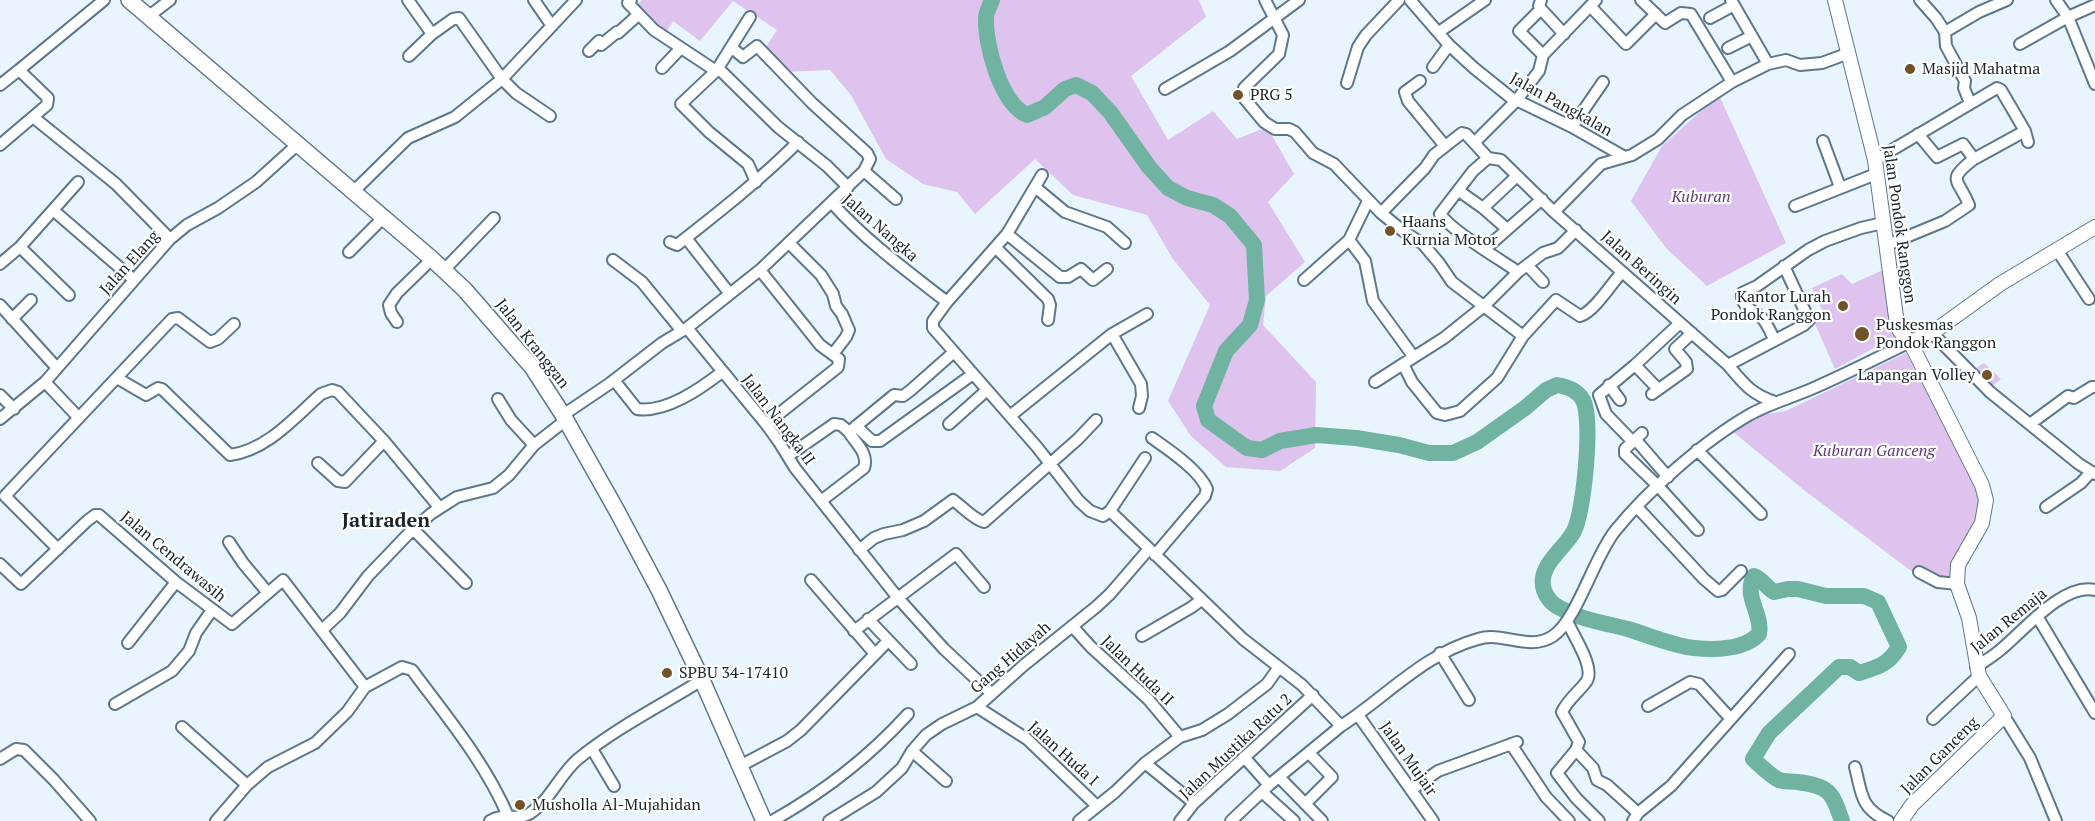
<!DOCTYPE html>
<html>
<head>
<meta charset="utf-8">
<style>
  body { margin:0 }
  canvas { display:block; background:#e8f4fe }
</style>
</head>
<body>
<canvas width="2095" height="821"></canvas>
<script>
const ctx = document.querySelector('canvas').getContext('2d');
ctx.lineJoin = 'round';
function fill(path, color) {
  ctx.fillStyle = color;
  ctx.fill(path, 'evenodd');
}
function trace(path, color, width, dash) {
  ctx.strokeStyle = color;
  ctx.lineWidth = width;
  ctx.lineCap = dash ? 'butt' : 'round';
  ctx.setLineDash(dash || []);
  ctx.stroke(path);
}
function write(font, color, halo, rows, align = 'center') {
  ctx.font = font + ' "PT Serif",serif';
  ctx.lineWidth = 4.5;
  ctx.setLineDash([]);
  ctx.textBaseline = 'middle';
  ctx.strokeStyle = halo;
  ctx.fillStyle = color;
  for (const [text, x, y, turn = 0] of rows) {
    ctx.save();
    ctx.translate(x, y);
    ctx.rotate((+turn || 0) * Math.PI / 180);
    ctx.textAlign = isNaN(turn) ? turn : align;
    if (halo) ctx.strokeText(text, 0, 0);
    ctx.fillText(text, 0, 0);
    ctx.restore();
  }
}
fill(new Path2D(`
  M642,0H1199L1206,17L1131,76L1168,140L1213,111L1237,139L1267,127L1294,174L1268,202L1305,262L1266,296L1263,325L1316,382L1315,448L1280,471L1226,467L1191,436L1168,401L1210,305L1173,259L1147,215L1073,195L1035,159L975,214L957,192L923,184L886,159L851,95L830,70L784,72L764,50L777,30L733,1L700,41L673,21L662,39L631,11Z
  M1719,95L1786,243L1707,286L1666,248L1631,201L1662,146Z
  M1883,270L1896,336L1835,369L1812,317L1823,312L1812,288L1842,274L1852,284Z
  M1906,353L1983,496L1976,530L1956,562L1949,589H1935L1804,490L1732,431L1760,415L1786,411Z
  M1984,363L2001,379L1991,387L1973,370Z`), '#ddc3ed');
trace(new Path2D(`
  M992,0C990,6 986,12 986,18C985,45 1001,104 1027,115L1045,107L1065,89L1076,85L1092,93L1110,112L1149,167L1168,188L1187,198L1213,205L1230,216L1254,245L1257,300L1250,325L1226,351L1204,406L1208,420L1247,448L1262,450L1280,441L1316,435L1356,438L1399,445L1429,453H1453L1477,442L1525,408L1546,390L1557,385C1568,387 1577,390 1583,400C1593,419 1584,512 1574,531C1565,549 1536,566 1544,590C1547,599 1553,605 1562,609C1582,620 1606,623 1628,629C1648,635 1673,646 1694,648C1715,650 1744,650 1759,634C1763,614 1743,597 1754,576C1762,579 1766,587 1774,592L1788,589H1798L1826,596H1864L1878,602L1899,647C1888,665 1878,667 1859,673L1850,667H1839L1769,733L1753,759C1761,766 1769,775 1779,780C1784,782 1792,781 1797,782C1829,786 1832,791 1842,821`), '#71b3a1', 16);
const minor = new Path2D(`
  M408,0L432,34L453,19L459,18L502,79L576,0
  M534,0L552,26
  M631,0L628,3L654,30L716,71L718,68L778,127L827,166L848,187
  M1265,0L1283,35L1279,54L1244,88V98L1264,122L1275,129H1289L1295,132L1313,153L1334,164L1381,213L1403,231L1423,244L1439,263L1452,282L1523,336
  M1410,0L1449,45L1474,68L1510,97L1572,127L1623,156
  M1541,0L1539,6L1541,9L1564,34
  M1641,0L1665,23L1681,13L1691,14L1732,82
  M1731,0L1768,64
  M1920,0L1936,18L1945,32L1946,46L1965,81L1964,88L1970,103
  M2056,0L2068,17L2095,84
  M1591,7L1626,44L1656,14
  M1541,9L1519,31L1543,55
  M149,16L170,0
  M1710,18L1734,5
  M1439,32L1485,0
  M1945,32L1979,12L2007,0
  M2020,44L2068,17L2095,5
  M1728,48L1752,36
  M589,51L599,41L601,45L617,32L618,33L638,15
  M409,56L432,34
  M1433,67L1449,45
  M662,68L681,48
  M718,68L750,17
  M716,71L681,104L709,132L748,164L756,182
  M1420,81L1405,92L1408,101L1445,146
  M1347,83L1358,47L1366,35L1399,0
  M0,85L19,70
  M1165,89L1230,51L1299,0
  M33,117L116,184L170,239
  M1572,127L1603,82
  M1823,141L1840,187
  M1474,143L1516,101L1539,71L1543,55L1596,0
  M0,145L47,105L48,98L19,70L104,0
  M1488,158L1473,171L1440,214C1453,232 1498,258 1518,272
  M1974,159L2025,131
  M1875,160L1997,88L2001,90L2025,131L2028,142
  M864,171L896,199
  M1035,187L1065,212L1107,227L1125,243
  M1459,191L1483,208L1507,229
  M353,192L408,138L455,117L502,79L516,93L550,116
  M832,203C866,241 907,271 947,302L933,321V328L1037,447L1079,501L1090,511L1103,516L1110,511L1145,458
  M1795,206L1876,174
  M1483,208L1517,176
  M53,210L78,182
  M1381,213L1425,168L1434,155L1462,133L1466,134L1488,158L1501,160L1554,212
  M1576,230L1558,248L1543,253L1518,272L1484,306L1444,338L1403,364L1412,382L1437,413L1445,415L1460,411L1497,378L1523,336L1556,300L1580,316C1594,312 1612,283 1622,272
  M1007,234L1060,277H1068L1081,269L1093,280L1107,269
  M686,238L730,294
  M1349,240L1365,261L1373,301L1413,356
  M670,242L677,245C719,212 760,180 798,142
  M789,243L821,275L833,294L836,306L842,314L849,330L846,337L833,354
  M1887,245L1945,221L1969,205C1959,179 1945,181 1974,159L1963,144L1937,157L1918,134
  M20,247L69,295
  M996,248L1048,299L1050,305L1048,320
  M1485,249L1542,199
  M2057,250L2089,299
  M349,252L384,217
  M613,260L642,282L682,331
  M0,264L20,247L53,210L134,280
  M1527,265L1543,282
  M444,270L494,218
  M760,270L820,345L839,359L838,367L833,371L766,424
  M1304,280L1349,240L1368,201
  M947,302L1007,234L1042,175
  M0,305L57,368
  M12,319L31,300
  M397,322L391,313L389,305L397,293L432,259
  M687,328L766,424L779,442L795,468L898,598L944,649L991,693
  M1932,333L1990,392L2079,464L2095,474
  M1112,334L1147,314
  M1774,339C1771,333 1767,323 1762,318C1755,311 1740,307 1742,293L1757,286L1808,250L1825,241L1861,228L1883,223
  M1635,365L1658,389
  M1728,365L1804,325L1809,320L1784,266
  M117,378L146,395L158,388L162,389L230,455C267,450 294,418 321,394L332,390L338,392L384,441L439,507
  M614,380L637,409C666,413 700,389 722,372
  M45,382L79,418
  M1375,382L1403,364
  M1609,385L1620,400
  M1652,394L1687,369L1686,362L1675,349L1692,333
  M0,395L14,409
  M498,399L511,420L534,445
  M1775,402C1751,394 1744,384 1728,365L1554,212L1601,164L1632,155L1658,139L1682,115L1732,82L1768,64L1786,60L1800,65L1822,63L1849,53
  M563,415L609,384L662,343L687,328L760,270L864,171L870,159L867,153L812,103L757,46L743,57L731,47
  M1010,416L1112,334L1141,384L1142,396L1139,408
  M0,419L45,382L170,239L187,225L218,208L256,182L298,144
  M949,424L987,390
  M2030,424L2068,396L2074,398L2092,387H2095
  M856,426L872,441H880L973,374
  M1642,433L1625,449V454L1659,487L1698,530
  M1152,438C1169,450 1199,470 1207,489L1205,496L1155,555
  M1635,439L1668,477
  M1633,442L1606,414L1599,395L1635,365L1680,323
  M1697,450L1761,514
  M788,456L834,424L841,425L849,432
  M318,463L338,481L345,482L384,441
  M821,501L864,468C869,453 855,443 849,432L894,395L903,396L911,390L954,352
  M1637,507L1704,579L1718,591L1722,590L1741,571
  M2046,507L2081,483L2091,472
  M1110,511L1243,639L1302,685L1341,726C1387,696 1424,654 1478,639C1503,631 1529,652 1553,636C1577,620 1594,557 1615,531C1648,490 1704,441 1749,415C1770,403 1794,397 1816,387C1848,373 1879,357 1910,342
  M413,529L466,583
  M229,542L243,563L268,593
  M58,549L5,496L172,319L178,318L210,342L218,339L234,324
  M859,550L874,538L884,534L903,530L924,521L953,500C963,507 973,519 984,522L1078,439L1096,420
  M0,564L21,584L87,521L95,515H99L176,582L232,624L283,580L365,687
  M1919,572L1938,582L1957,584
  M811,580L875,654
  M2037,616L2095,713
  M868,619L911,664
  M1566,623L1569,625C1575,639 1596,669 1586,682C1578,693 1568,699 1562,712L1579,742L1576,750L1557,773L1576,798L1599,821
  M1072,626L1091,647L1148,699L1180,737
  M322,630L340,613L368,576L413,529L432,513L457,497L493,488L509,475L534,445L566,420
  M854,631L956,554L984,587
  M1142,636L1192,607L1201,600
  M128,643L176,582
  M1440,653L1469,700
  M1976,667C1983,662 1992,657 1999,651C2022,633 2063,582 2095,590
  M115,704L172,671L189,651L196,633L212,610
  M1648,706L1690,682L1699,684L1730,718
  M977,707L1027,739L1097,806
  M1358,715L1433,821
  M2004,716L2030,758L2056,821
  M1933,719L1979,676
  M182,727L247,785
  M1511,744L1546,797L1569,821
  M592,749L614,786
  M1576,750L1593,768L1597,780L1607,785L1638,813
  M912,751L946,781
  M1244,757L1269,785
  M0,759L16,749L24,750L54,780L90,821
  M1145,763L1194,803
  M740,766L787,741L801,730L888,641
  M1855,767C1862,794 1860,808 1888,821
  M1279,777L1322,821
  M1411,790L1438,771L1517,742
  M1262,792L1294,821
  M1305,804L1332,777L1309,753
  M216,821L247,785L268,767L315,743L347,712L365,687L402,667L412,670C446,716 485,762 508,816
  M490,821C504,812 517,821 529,814C551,800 559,775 578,759C616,728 660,706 702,680
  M772,821C824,792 868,758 908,714
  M829,821L876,792L902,768L912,751L926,735L942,724L977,707L1024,665L1096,607L1110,594L1148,550
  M1079,821L1115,792L1145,763L1180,737L1202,730L1228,714L1267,684L1279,667
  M1180,821L1194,803L1313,695
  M1231,821L1269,785L1341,726
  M1633,821L1638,813L1671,786L1789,654`);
const tertiary = new Path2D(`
  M1835,0L1875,160L1896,317L1900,331L1910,342L1982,485L1986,500L1982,523L1958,565L1957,584L1969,618L1979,676L2004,716L1912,805L1901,821
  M1910,342L1932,333L2000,284L2095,227`);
const secondary = new Path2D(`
  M129,0L432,259L465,290L532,367L563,415L617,511L659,590L702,680L764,821`);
trace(minor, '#5d778d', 14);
trace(tertiary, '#5d778d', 16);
trace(secondary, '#5d778d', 18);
trace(minor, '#fff', 10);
trace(tertiary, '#fff', 14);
trace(secondary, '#fff', 15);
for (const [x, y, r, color] of [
  [1910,69,6,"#725228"],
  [1238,95,6,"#725228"],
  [1390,231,6,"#725228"],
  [1843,306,6,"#725228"],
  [1862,334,8,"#725228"],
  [1987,375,6,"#725228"],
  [667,673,6,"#725228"],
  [520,805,6,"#725228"]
]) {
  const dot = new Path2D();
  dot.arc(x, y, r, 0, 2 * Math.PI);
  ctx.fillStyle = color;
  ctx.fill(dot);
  trace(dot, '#fff', 2);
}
write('16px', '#19242d', '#fff', [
  ["Masjid Mahatma",1922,69],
  ["PRG 5",1250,95],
  ["Haans",1402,222],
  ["Kurnia Motor",1402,240],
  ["Kantor Lurah",1831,297,"right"],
  ["Pondok Ranggon",1831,315,"right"],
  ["Puskesmas",1876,325],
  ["Pondok Ranggon",1876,343],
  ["Lapangan Volley",1975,375,"right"],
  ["SPBU 34-17410",679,673],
  ["Musholla Al-Mujahidan",532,805]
], 'left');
write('16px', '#19242d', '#fff', [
  ["Jalan Pangkalan",1561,105,29],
  ["Jalan Pondok Ranggon",1899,224,82],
  ["Jalan Nangka",880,228,41],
  ["Jalan Elang",130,263,-48],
  ["Jalan Beringin",1641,268,42],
  ["Jalan Kranggan",532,344,52],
  ["Jalan Nangka II",778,420,53],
  ["Jalan Cendrawasih",173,557,40],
  ["Jalan Remaja",2009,621,-39],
  ["Gang Hidayah",1011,658,-41],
  ["Jalan Huda II",1137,671,44],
  ["Jalan Mustika Ratu 2",1236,747,-43],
  ["Jalan Huda I",1063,754,42],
  ["Jalan Ganceng",1940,756,-45],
  ["Jalan Mujair",1408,759,55]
]);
write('italic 16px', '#623b76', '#fff', [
  ["Kuburan",1701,197],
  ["Kuburan Ganceng",1874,451]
]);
write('bold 20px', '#19242d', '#fff', [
  ["Jatiraden",386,521]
]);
</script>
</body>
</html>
